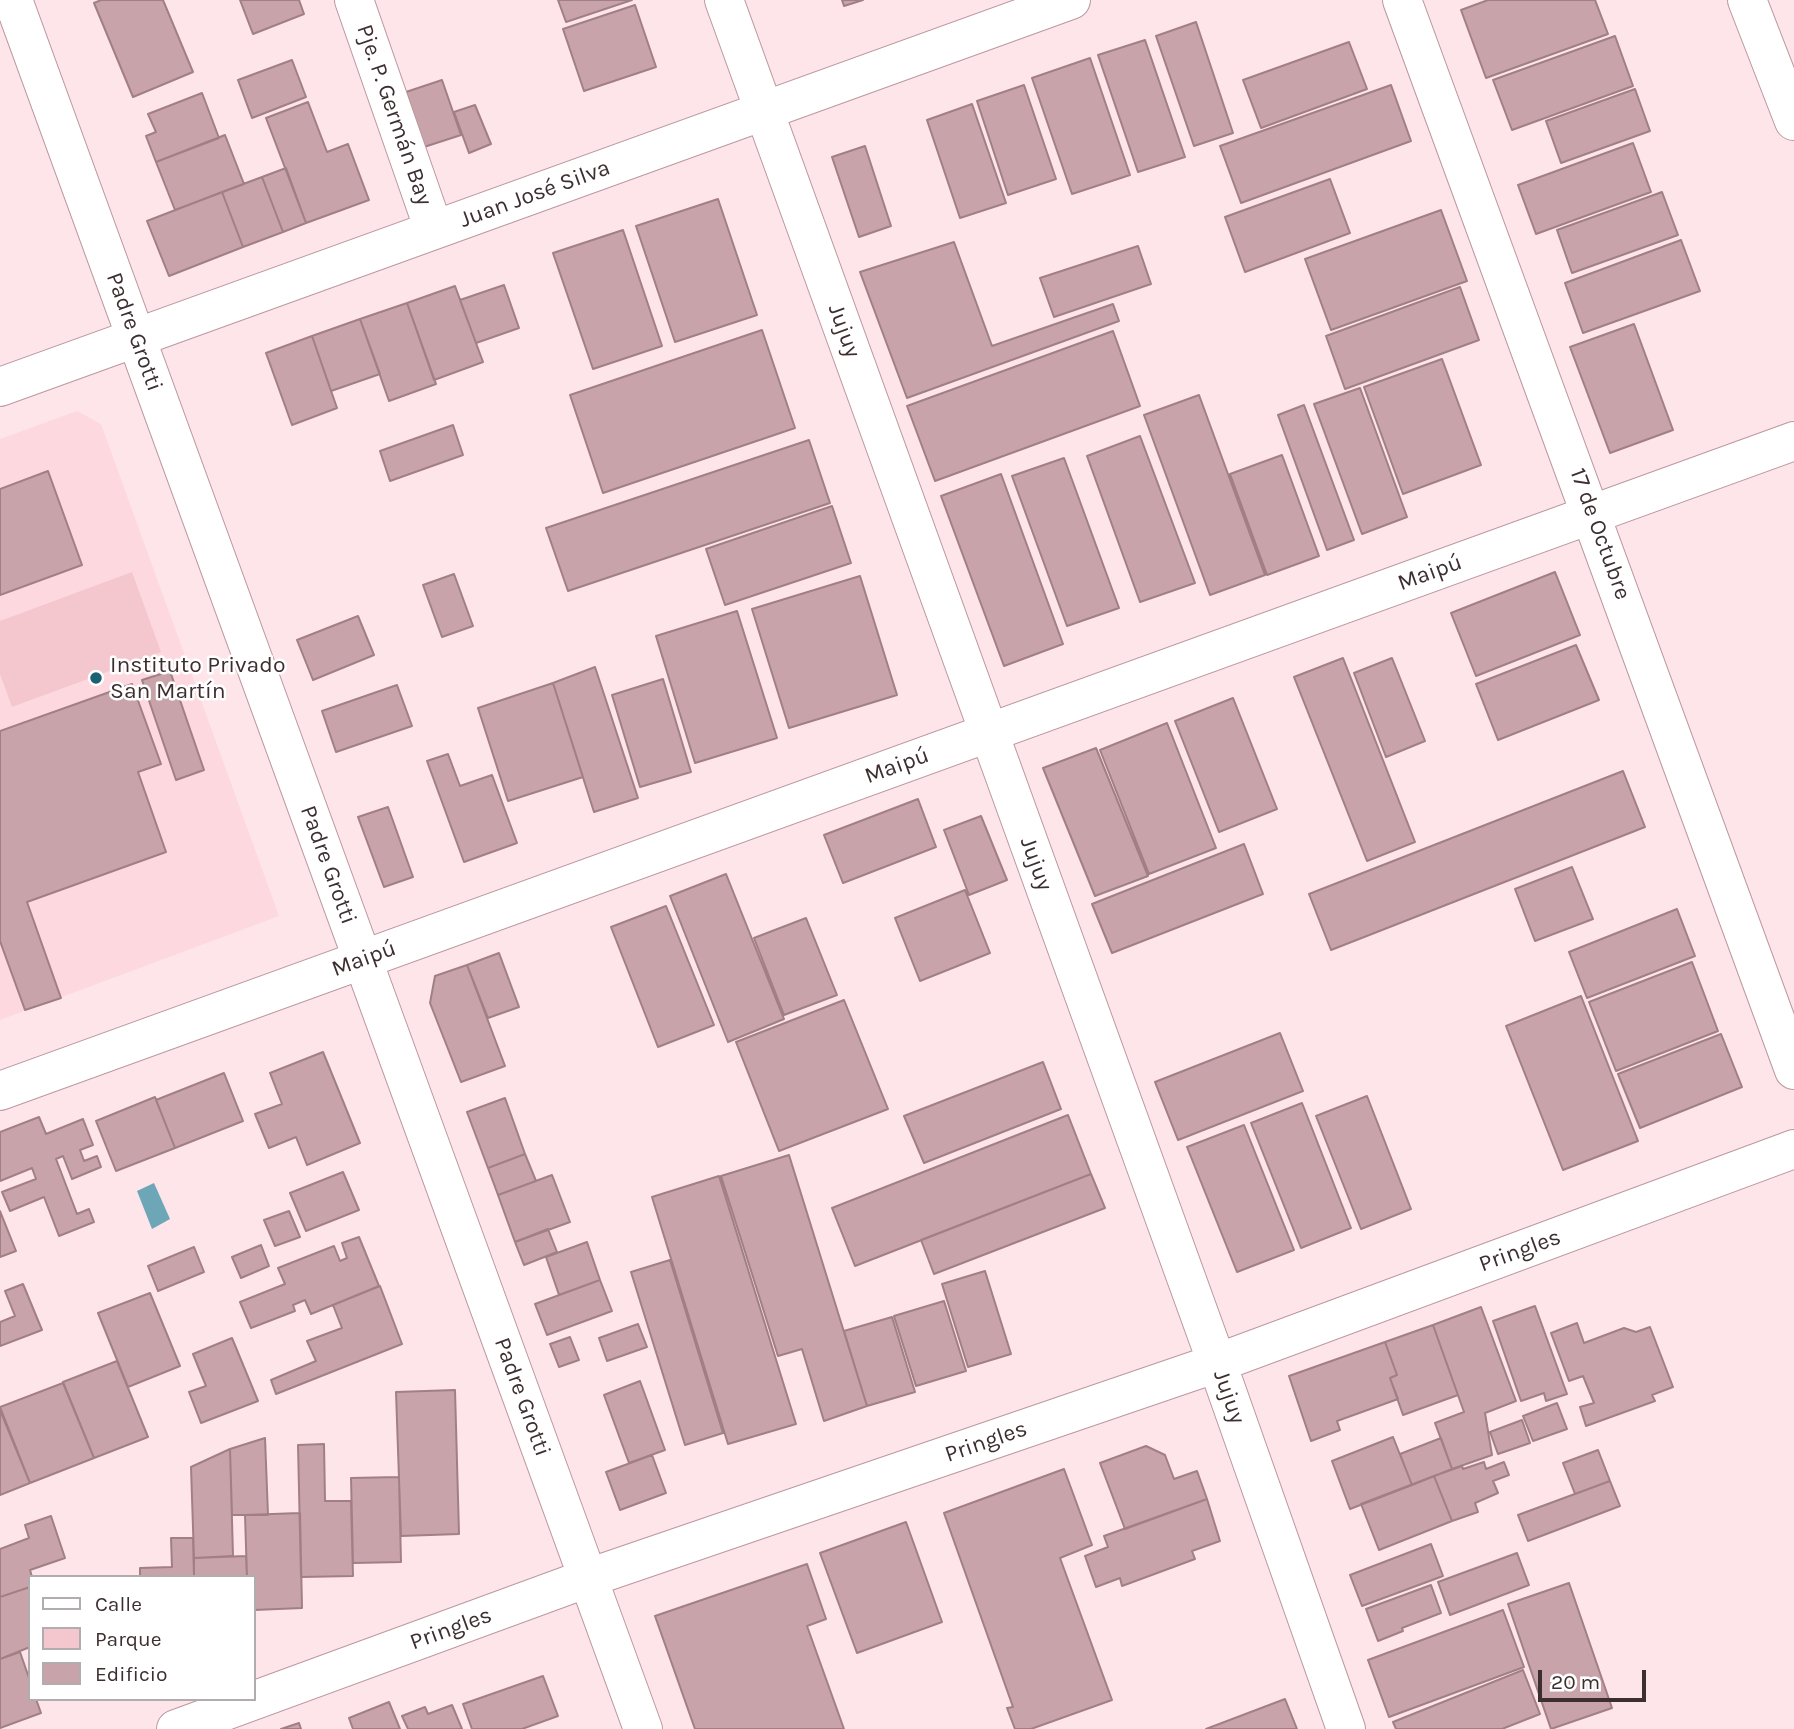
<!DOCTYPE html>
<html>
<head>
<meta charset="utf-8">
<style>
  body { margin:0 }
  #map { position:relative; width:1794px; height:1729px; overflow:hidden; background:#fde5e9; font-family:Karla,sans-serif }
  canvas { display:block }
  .legend { position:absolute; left:28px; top:1575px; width:228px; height:126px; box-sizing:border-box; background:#fff; border:2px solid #b1acad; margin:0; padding:9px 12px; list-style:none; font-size:21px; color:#3d2f31 }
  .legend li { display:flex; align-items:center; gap:14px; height:35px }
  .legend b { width:35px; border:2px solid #b1acad }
  .scale { position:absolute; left:1538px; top:1670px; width:108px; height:32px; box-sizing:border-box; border:4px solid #3d2f31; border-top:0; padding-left:9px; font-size:21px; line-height:24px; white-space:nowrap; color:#3d2f31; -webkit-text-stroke:5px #fff; paint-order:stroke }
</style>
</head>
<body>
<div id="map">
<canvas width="1794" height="1729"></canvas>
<ul class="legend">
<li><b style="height:9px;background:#fff"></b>Calle</li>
<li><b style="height:19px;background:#f4c7cf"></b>Parque</li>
<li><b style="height:19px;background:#c8a4aa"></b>Edificio</li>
</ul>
<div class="scale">20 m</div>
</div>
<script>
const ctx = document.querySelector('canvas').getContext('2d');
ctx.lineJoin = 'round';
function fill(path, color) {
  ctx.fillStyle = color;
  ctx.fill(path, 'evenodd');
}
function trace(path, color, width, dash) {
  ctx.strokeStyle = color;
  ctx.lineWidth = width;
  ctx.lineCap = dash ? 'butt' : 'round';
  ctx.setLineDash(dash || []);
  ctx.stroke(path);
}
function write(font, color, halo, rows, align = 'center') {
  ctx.font = font + ' Karla,sans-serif';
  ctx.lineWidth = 5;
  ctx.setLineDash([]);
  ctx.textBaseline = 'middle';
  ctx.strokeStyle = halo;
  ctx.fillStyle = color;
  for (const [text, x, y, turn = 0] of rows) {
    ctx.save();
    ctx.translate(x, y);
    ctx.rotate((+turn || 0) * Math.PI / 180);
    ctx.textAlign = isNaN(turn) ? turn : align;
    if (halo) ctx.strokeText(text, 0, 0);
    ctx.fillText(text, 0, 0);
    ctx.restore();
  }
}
fill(new Path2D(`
  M77,411L101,424L279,916L0,1020V439Z`), '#fdd8de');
fill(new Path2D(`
  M132,572L161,652L12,707L0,674V621Z`), '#f4c7cf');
fill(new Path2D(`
  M154,1183L170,1219L152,1229L137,1191Z`), '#6ca6b7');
const building = new Path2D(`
  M101,0H163L193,72L133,97L94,3Z
  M240,0H299L304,14L253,34Z
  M558,0H632L566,22Z
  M842,0H863L844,6Z
  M1488,0H1595L1608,34L1486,78L1461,10Z
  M635,5L656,67L584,91L563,29Z
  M1196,22L1233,133L1194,146L1156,36Z
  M1615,36L1633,86L1512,130L1493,80Z
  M1145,40L1185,157L1138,172L1098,55Z
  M1349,42L1367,89L1261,128L1243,80Z
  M1090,58L1130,175L1072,194L1032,78Z
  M292,60L306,97L252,118L238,80Z
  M442,80L461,135L424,147L406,92Z
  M1024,85L1056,179L1008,195L977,101Z
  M1391,85L1411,141L1241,203L1220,146Z
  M1635,89L1650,131L1561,163L1546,121Z
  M202,93L219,138L156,162L146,136L156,132L148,114Z
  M308,102L327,152L348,144L369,200L306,223L266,118Z
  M972,104L1006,203L960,218L927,120Z
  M475,105L491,144L469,153L454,112Z
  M225,135L244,184L175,210L156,162Z
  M1633,143L1651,192L1536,234L1518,185Z
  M865,146L891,226L859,237L832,157Z
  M286,168L306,223L283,232L262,177Z
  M262,177L283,232L243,247L222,192Z
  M1330,179L1350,233L1245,272L1225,217Z
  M222,192L243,247L169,276L147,221Z
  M1662,192L1678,235L1572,273L1557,230Z
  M718,199L757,315L675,342L636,226Z
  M1441,210L1467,281L1331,330L1305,259Z
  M623,230L662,346L593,369L553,253Z
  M1681,240L1700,291L1583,333L1565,283Z
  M954,242L992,346L1113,304L1119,321L907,398L860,272Z
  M1138,246L1151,284L1054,317L1040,278Z
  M504,285L519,328L476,343L460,300Z
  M455,286L483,362L434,380L407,303Z
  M1460,287L1479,340L1345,389L1326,336Z
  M407,303L436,384L389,401L360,319Z
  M360,319L380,374L331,391L312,336Z
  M1634,324L1673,430L1610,453L1570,347Z
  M762,330L795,428L603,493L570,395Z
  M1113,331L1140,406L935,481L907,406Z
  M312,336L337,408L292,425L266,353Z
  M1442,359L1481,465L1403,494L1364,387Z
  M1360,388L1407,517L1362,534L1314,404Z
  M1199,395L1265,575L1210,595L1144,415Z
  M1304,405L1354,540L1327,550L1278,415Z
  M453,425L463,455L390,481L380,451Z
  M1140,436L1195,583L1140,602L1087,456Z
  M809,440L830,503L568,591L546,528Z
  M1282,455L1319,556L1267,575L1230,474Z
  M1064,458L1119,608L1067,626L1012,476Z
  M48,471L82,565L0,595V489Z
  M1001,474L1063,644L1004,666L941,496Z
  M832,506L851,563L725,605L706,549Z
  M1555,572L1580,635L1476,676L1451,613Z
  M454,574L473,626L442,637L423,585Z
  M860,576L897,695L789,728L752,609Z
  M737,611L777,738L695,763L656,636Z
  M358,616L374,655L313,680L297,640Z
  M1576,645L1599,700L1498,740L1476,684Z
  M1343,658L1415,842L1367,861L1294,677Z
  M1392,658L1425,741L1386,757L1354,673Z
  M595,667L638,798L594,812L553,683Z
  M170,671L204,770L176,780L142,680Z
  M663,679L691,772L640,787L612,695Z
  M553,683L583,777L508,801L478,708Z
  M132,684L161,764L138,772L166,852L27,902L61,998L25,1010L0,941V731Z
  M397,685L412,726L336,752L322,711Z
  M1233,698L1277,809L1219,832L1175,721Z
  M1167,723L1216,848L1149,874L1100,750Z
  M1096,748L1148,876L1095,896L1043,768Z
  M448,754L460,786L492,775L517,843L464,862L427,761Z
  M1623,771L1645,827L1331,950L1309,894Z
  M918,799L936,847L843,883L824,835Z
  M388,807L413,877L384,887L358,817Z
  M981,816L1007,880L969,895L944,830Z
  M1244,844L1263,894L1112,953L1092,904Z
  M1572,867L1593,919L1535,941L1515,889Z
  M726,874L784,1019L728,1042L670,896Z
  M965,890L990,953L920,981L895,918Z
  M666,906L714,1025L658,1047L611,927Z
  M1677,909L1695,956L1587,998L1569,952Z
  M806,918L837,995L784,1015L754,938Z
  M499,953L519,1007L488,1018L467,965Z
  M1692,962L1718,1031L1616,1071L1589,1002Z
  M467,965L505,1066L461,1082L430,1003L435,976Z
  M1581,996L1638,1141L1563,1170L1506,1026Z
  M844,1000L888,1109L779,1151L736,1042Z
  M1280,1033L1303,1091L1178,1140L1155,1082Z
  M1721,1034L1742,1087L1640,1128L1618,1074Z
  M323,1052L360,1143L307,1165L296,1137L269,1148L255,1114L282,1104L270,1073Z
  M1043,1062L1061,1109L924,1163L904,1116Z
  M224,1073L243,1121L175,1148L156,1100Z
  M1367,1096L1411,1209L1361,1229L1316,1116Z
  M155,1097L175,1148L116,1171L96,1121Z
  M505,1098L525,1154L488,1168L467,1112Z
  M1302,1103L1351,1228L1301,1248L1251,1123Z
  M1068,1115L1091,1174L855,1266L832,1208Z
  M39,1117L46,1134L83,1119L93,1145L80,1150L84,1161L97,1156L101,1167L72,1179L63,1156L56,1159L77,1214L89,1209L94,1222L59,1236L44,1197L10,1211L2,1192L36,1179L32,1168L0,1181V1132Z
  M1244,1125L1294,1250L1237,1272L1187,1147Z
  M525,1154L536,1181L498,1195L488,1168Z
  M789,1155L867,1406L824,1421L802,1349L778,1356L721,1176Z
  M343,1172L359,1210L306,1231L290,1193Z
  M1091,1174L1105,1208L934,1274L921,1240Z
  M552,1175L570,1222L515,1242L498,1195Z
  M719,1176L796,1424L728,1444L652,1197Z
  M0,1211L16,1251L0,1257Z
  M289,1211L300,1237L275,1246L264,1220Z
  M548,1229L557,1252L524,1265L515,1242Z
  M359,1237L379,1286L311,1314L305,1300L293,1305L295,1311L251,1328L240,1302L285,1284L278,1268L334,1246L340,1261L347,1258L342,1243Z
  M587,1242L600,1280L559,1295L546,1257Z
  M261,1245L269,1266L241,1278L232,1257Z
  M194,1247L204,1272L158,1291L148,1266Z
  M670,1260L723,1433L685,1445L631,1272Z
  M985,1271L1011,1354L968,1367L942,1284Z
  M600,1280L612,1311L547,1335L535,1304Z
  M23,1284L42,1330L0,1346V1322L15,1316L5,1291Z
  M380,1286L402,1344L276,1394L271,1380L316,1361L307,1341L342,1328L333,1305Z
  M150,1293L180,1366L128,1387L98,1313Z
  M944,1301L966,1371L916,1386L894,1316Z
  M1535,1306L1567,1394L1546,1401L1544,1393L1521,1401L1493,1321Z
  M1481,1307L1516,1401L1485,1413L1492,1455L1452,1469L1435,1423L1464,1412L1433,1325Z
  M892,1317L915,1392L867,1406L844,1331Z
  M1577,1323L1584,1343L1624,1328L1636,1332L1650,1327L1673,1387L1652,1395L1655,1401L1586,1426L1580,1407L1594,1403L1583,1376L1569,1381L1551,1333Z
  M638,1324L647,1347L607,1361L599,1338Z
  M1433,1325L1458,1395L1403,1415L1390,1378L1397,1375L1385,1342Z
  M570,1337L579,1360L559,1367L550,1344Z
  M232,1338L258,1401L201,1423L189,1392L206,1386L193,1354Z
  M1385,1342L1397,1375L1390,1378L1398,1399L1337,1421L1340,1430L1311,1441L1289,1376Z
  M117,1361L148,1437L94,1458L63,1382Z
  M640,1381L665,1450L629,1463L604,1395Z
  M63,1383L94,1458L30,1483L0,1407Z
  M455,1390L459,1534L401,1536L396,1392Z
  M1557,1403L1567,1429L1533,1441L1523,1416Z
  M0,1410L30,1483L0,1495Z
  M1522,1420L1530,1443L1498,1454L1490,1432Z
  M1393,1437L1412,1485L1350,1509L1332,1461Z
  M265,1438L268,1515H232L230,1449Z
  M1441,1438L1452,1469L1412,1485L1400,1454Z
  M324,1444L325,1501H351L353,1576L301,1577L298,1445Z
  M1146,1446L1165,1455L1174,1479L1197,1471L1207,1499L1125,1529L1100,1463Z
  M230,1449L233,1556L194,1558L191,1467Z
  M1598,1450L1610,1481L1575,1494L1563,1463Z
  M652,1455L666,1493L620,1510L606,1472Z
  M1484,1462L1486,1469L1504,1462L1509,1475L1493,1481L1498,1493L1475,1503L1478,1512L1452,1521L1434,1476L1462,1466L1463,1469Z
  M1064,1469L1092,1545L1060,1558L1112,1700L1031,1729H1015L1007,1708L1013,1707L944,1513Z
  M1434,1476L1452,1521L1379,1550L1361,1504Z
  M399,1477L401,1562L353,1563L351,1478Z
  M1610,1481L1620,1506L1528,1541L1518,1515Z
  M1207,1499L1220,1541L1192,1551L1195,1559L1122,1586L1120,1578L1096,1587L1085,1556L1108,1547L1104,1536Z
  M300,1513L302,1608L254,1610V1577H247L245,1515Z
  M51,1516L65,1558L30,1570L32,1577H30V1587L0,1597V1549L29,1538L25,1525Z
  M906,1522L942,1622L857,1653L820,1553Z
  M171,1538H193L194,1577H140V1568L172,1567Z
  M1431,1544L1443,1576L1362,1606L1350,1575Z
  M1517,1553L1529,1585L1450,1615L1438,1582Z
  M246,1556L247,1577H194V1558Z
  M807,1564L826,1619L807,1626L844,1729H695L655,1616Z
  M1569,1583L1612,1708L1551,1729L1508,1604Z
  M1431,1585L1441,1613L1402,1628L1403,1631L1378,1641L1366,1609Z
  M30,1587V1647L0,1659V1597Z
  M1503,1610L1524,1667L1389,1717L1368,1660Z
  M20,1652L30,1681V1699H36L41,1713L0,1728V1659Z
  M1523,1670L1540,1714L1502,1729H1396L1393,1722Z
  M543,1676L558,1716L522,1729H472L463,1704Z
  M1285,1699L1297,1729H1206Z
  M389,1702L400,1729H353L349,1718Z
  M452,1705L462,1729H408L402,1716L425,1707L428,1714Z
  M299,1723L301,1729H281Z`);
fill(building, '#c8a4aa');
trace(building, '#a17f85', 2);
const minor = new Path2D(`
  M13,0L643,1729
  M354,0L434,230
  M724,0L1217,1363L1346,1729
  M1402,0L1794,1070
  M1747,0L1794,121
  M0,387L1071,0
  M0,1091L1794,441
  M176,1729L588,1578L1217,1363L1794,1149`);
trace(minor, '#bb989e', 40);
trace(minor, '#fff', 38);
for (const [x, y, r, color] of [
  [96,678,7,"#1c6173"]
]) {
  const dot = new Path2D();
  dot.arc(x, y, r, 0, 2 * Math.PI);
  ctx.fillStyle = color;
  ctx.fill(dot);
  trace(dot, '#fff', 2.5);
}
write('23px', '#3d2f31', '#fff', [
  ["Pje. P. Germán Bay",394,115,71],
  ["Juan José Silva",535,194,-20],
  ["Jujuy",844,331,70],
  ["Padre Grotti",134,332,70],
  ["17 de Octubre",1600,534,70],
  ["Maipú",1430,573,-20],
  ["Maipú",897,766,-20],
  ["Jujuy",1036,864,70],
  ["Padre Grotti",328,865,70],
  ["Maipú",364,959,-20],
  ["Pringles",1520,1251,-20],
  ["Padre Grotti",522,1397,70],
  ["Jujuy",1229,1397,71],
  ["Pringles",986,1442,-19],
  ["Pringles",451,1629,-20]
]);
write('23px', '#3d2f31', '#fff', [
  ["Instituto Privado",110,665],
  ["San Martín",110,691]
], 'left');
</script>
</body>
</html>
